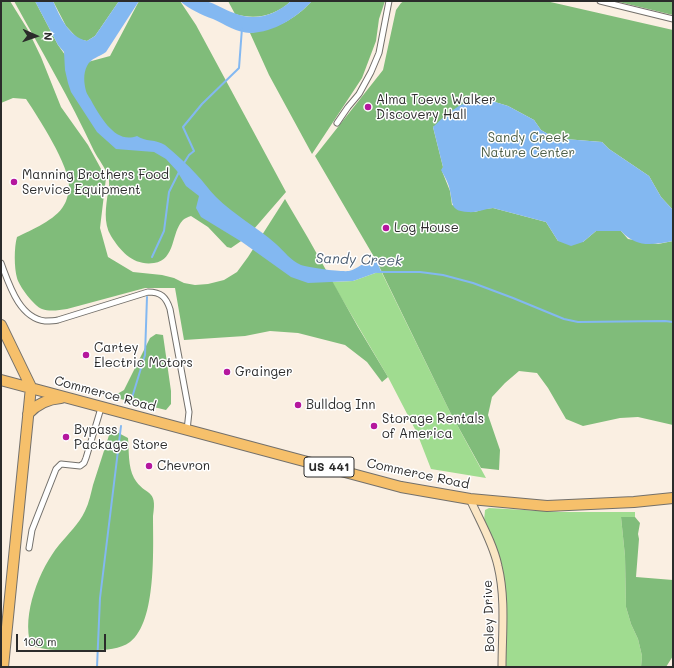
<!DOCTYPE html>
<html>
<head>
<meta charset="utf-8">
<style>
  body { margin:0 }
  #map { position:relative; width:674px; height:668px; overflow:hidden; background:#faefe2; font-family:Mali,sans-serif }
  canvas { display:block }
  .frame { position:absolute; inset:0; border:2px solid #2b2b2b; pointer-events:none }
  .north { position:absolute; left:16px; top:16px; width:40px; height:40px; -webkit-text-stroke:3px #fff; paint-order:stroke; rotate:92deg; font-size:11px; font-weight:700; line-height:16px; text-align:center; color:#2b2b2b }
  .north::after { content:''; display:block; margin:auto; width:14px; height:18px; background:#2b2b2b; clip-path:polygon(50% 0,100% 100%,50% 72%,0 100%) }
  .scale { position:absolute; left:16px; top:634px; width:90px; height:18px; box-sizing:border-box; border:2px solid #2b2b2b; border-top:0; padding-left:5px; font-size:12px; line-height:14px; white-space:nowrap; color:#2b2b2b; -webkit-text-stroke:3px #fff; paint-order:stroke }
</style>
</head>
<body>
<div id="map">
<canvas width="674" height="668"></canvas>
<div class="frame"></div>
<div class="north">N</div>
<div class="scale">100 m</div>
</div>
<script>
const ctx = document.querySelector('canvas').getContext('2d');
ctx.lineJoin = 'round';
function fill(path, color) {
  ctx.fillStyle = color;
  ctx.fill(path, 'evenodd');
}
function trace(path, color, width, dash) {
  ctx.strokeStyle = color;
  ctx.lineWidth = width;
  ctx.lineCap = dash ? 'butt' : 'round';
  ctx.setLineDash(dash || []);
  ctx.stroke(path);
}
function write(font, color, halo, rows, align = 'center') {
  ctx.font = font + ' Mali,sans-serif';
  ctx.lineWidth = 3;
  ctx.setLineDash([]);
  ctx.textBaseline = 'middle';
  ctx.strokeStyle = halo;
  ctx.fillStyle = color;
  for (const [text, x, y, turn = 0] of rows) {
    ctx.save();
    ctx.translate(x, y);
    ctx.rotate((+turn || 0) * Math.PI / 180);
    ctx.textAlign = isNaN(turn) ? turn : align;
    if (halo) ctx.strokeText(text, 0, 0);
    ctx.fillText(text, 0, 0);
    ctx.restore();
  }
}
fill(new Path2D(`
  M381,271L450,412L486,478L431,469L417,433L388,377L332,282L353,281Z
  M489,508L560,512H635V517H621L625,556L626,607L631,624L638,639L642,656L641,667H505L504,580L499,559L484,521L485,510Z`), '#a0dc90');
fill(new Path2D(`
  M1,1H10L28,30L41,57L61,107L88,145L106,178L100,228L108,257L133,272L162,275L174,278L184,283L195,285L208,284L224,280L237,272L248,257L285,199L308,238L358,327L388,377L382,382L367,362L345,345L298,333L270,331L245,336L184,340L175,288H145L67,309C59,310 50,312 42,309C34,306 19,286 17,278C14,268 14,247 17,237C31,230 56,220 64,205C67,201 69,191 69,187C70,166 38,117 26,99L13,98L1,103Z
  M14,1H35L58,45L73,66L110,56L139,1H180L196,25L286,192L247,237L231,248L227,247L208,227L191,216C188,217 185,218 183,220C171,232 176,260 154,263C134,266 121,252 111,236C103,223 106,206 108,192C109,187 110,182 108,177C106,168 98,159 94,151C70,99 41,50 14,1Z
  M53,1H119L95,36L87,41L78,39L66,26Z
  M228,1H291C275,16 256,20 235,14Z
  M312,1H385L379,19L376,41L362,78L312,154L269,75L250,33C277,28 293,21 312,1Z
  M404,1H546L673,30V210L661,197L649,176L609,149L602,142L565,139L553,137L541,130L534,120L508,106L482,98L433,127L443,167L442,171L450,191L452,205L475,212L484,209L493,208L546,222L558,241L583,242L596,231H621L628,239L658,244L673,241V425L638,417L620,418L583,426L566,419L548,388L537,373L519,371L505,383L492,397L488,415L500,450L499,470L481,468L450,412L377,262L315,156L383,70L396,10L401,3Z
  M614,1H673V15L615,1Z
  M156,334L163,335L171,391V404L166,410L112,397L124,390L150,338Z
  M111,429L128,438C129,450 128,467 134,478C145,497 158,487 153,516C153,547 157,622 130,642C118,651 99,650 85,650C67,650 47,652 31,645C21,615 40,568 59,545C68,534 79,524 85,511C89,503 91,493 93,485C99,466 105,448 111,429Z
  M621,517H635L640,523L638,534L639,539L636,577L673,580V656L666,667H641L642,656L638,639L631,624L626,607L625,556Z`), '#80bc7a');
fill(new Path2D(`
  M35,1H53C60,17 69,37 87,41L95,36L119,1H139L106,52C99,57 91,58 87,66C83,74 84,83 86,91C87,95 91,99 93,104C102,119 116,144 137,136C145,142 156,139 165,145C176,154 187,164 196,174C203,181 209,190 216,197C234,215 257,227 276,244C285,252 290,260 301,265C310,268 341,272 349,271C360,268 365,259 377,262L381,271L353,281L308,283L291,277L242,242L201,217L196,208L199,196L186,186L177,171L166,159L154,152L116,149L97,132L71,92L68,83L65,70L64,52L58,45Z
  M180,1C188,1 198,0 205,1C215,3 225,10 234,13C254,22 276,15 291,1H312C296,18 275,32 250,33C238,33 224,24 213,19C202,15 189,9 180,1Z
  M482,98L508,106L534,120L541,130L553,137L565,139L602,142L609,149L649,176L661,197L673,210V241C651,245 637,248 621,231H596L583,242L571,246L558,241L546,222L493,208C484,209 476,213 468,212C450,211 453,204 450,191C449,184 445,177 441,170L443,167L433,127C449,112 460,102 482,98Z`), '#83b8f1');
trace(new Path2D(`
  M184,163L189,155L194,151L183,127L202,104L239,68L242,28
  M152,257L164,231L169,192L179,172
  M377,272H420L443,275L473,283L513,298L564,319L578,322L665,321L673,322
  M131,401L145,355L147,297
  M97,667L100,598L121,426`), '#83b8f1', 2);
const street = new Path2D(`
  M600,1L673,19
  M337,123L348,107L359,94L371,72L379,53L389,1
  M1,263C9,284 19,318 45,321C49,321 54,321 58,320L148,292C161,292 166,297 170,309L189,412L187,430
  M29,548L32,530L56,469L61,464L80,466L84,463L86,458L101,408`);
const secondary = new Path2D(`
  M470,499C480,521 493,543 498,566C506,599 502,634 502,667`);
const highway = new Path2D(`
  M1,325L31,387L3,667
  M1,380L401,487L470,499L547,506L634,502L673,498
  M28,414C37,404 47,399 61,398`);
trace(street, '#73706b', 7);
trace(secondary, '#73706b', 9);
trace(highway, '#73706b', 12);
trace(street, '#fff', 5);
trace(secondary, '#fbe6c4', 7);
trace(highway, '#f6c06b', 10);
for (const [x, y, r, color] of [
  [368,107,4,"#b5179e"],
  [14,182,4,"#b5179e"],
  [386,228,4,"#b5179e"],
  [86,355,4,"#b5179e"],
  [227,372,4,"#b5179e"],
  [298,405,4,"#b5179e"],
  [374,426,4,"#b5179e"],
  [66,437,4,"#b5179e"],
  [149,466,4,"#b5179e"]
]) {
  const dot = new Path2D();
  dot.arc(x, y, r, 0, 2 * Math.PI);
  ctx.fillStyle = color;
  ctx.fill(dot);
  trace(dot, '#fff', 1.5);
}
for (const [x, y, w] of [
  [329,467,50]
]) {
  const box = new Path2D();
  box.roundRect(x - w / 2, y - 10, w, 20, 3);
  ctx.fillStyle = '#fff';
  ctx.fill(box);
  trace(box, '#2b2b2b', 1);
}
write('bold 12px', '#2b2b2b', null, [
  ["US 441",329,467]
]);
write('13px', '#2b2b2b', '#fff', [
  ["Alma Toevs Walker",376,100],
  ["Discovery Hall",376,115],
  ["Manning Brothers Food",22,175],
  ["Service Equipment",22,190],
  ["Log House",394,228],
  ["Cartey",94,348],
  ["Electric Motors",94,363],
  ["Grainger",235,372],
  ["Bulldog Inn",306,405],
  ["Storage Rentals",382,419],
  ["of America",382,434],
  ["Bypass",74,430],
  ["Package Store",74,445],
  ["Chevron",157,466]
], 'left');
write('13px', '#4e6049', '#fff', [
  ["Sandy Creek",528,138],
  ["Nature Center",528,153]
]);
write('13px', '#2b2b2b', '#fff', [
  ["Commerce Road",105,394,15],
  ["Commerce Road",418,474,12],
  ["Boley Drive",489,616,-92]
]);
write('italic 14px', '#4a5c70', '#fff', [
  ["Sandy Creek",359,260,2]
]);
</script>
</body>
</html>
